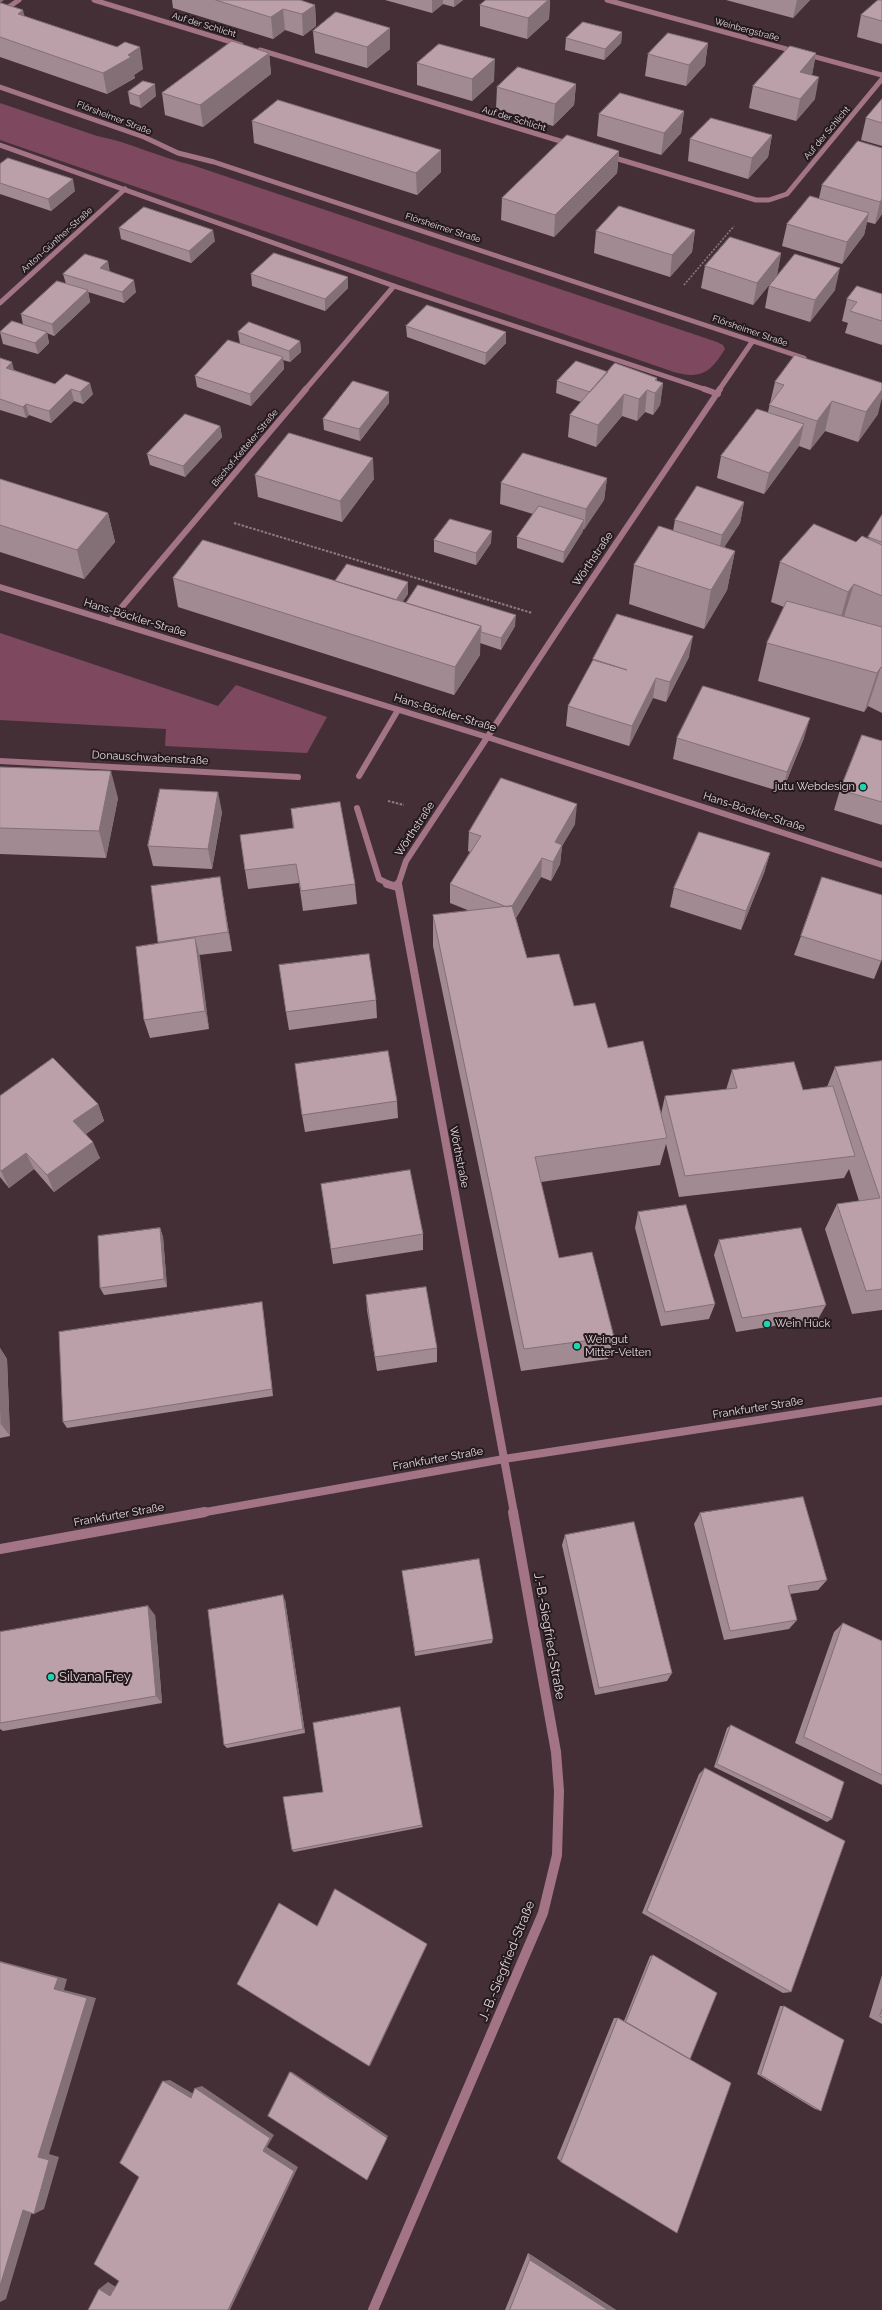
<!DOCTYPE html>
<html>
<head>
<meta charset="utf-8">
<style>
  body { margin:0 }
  canvas { display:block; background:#442f37 }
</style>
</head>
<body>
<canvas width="882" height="2310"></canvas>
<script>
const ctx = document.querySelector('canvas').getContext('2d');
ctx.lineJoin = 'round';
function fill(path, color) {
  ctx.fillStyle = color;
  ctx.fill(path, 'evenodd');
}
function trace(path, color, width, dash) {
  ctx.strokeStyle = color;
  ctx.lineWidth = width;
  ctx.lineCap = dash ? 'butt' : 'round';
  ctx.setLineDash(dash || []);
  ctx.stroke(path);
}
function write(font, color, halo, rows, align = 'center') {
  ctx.font = font + ' Raleway,sans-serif';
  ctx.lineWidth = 4;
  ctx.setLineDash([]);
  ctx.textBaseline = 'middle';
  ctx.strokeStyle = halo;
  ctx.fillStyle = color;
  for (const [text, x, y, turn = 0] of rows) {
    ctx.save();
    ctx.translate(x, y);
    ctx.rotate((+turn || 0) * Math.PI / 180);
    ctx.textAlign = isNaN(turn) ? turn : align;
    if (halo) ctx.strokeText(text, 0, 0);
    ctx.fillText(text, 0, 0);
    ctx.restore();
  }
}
fill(new Path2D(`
  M0,103L97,136C130,142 160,158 192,165L717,342L723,345L725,349C711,372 701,380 674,372L0,140Z
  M0,633L218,706L236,685L327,717L307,753L165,746L166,729L0,720Z`), '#7e485f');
trace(new Path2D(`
  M684,285L734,226`), '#8d7b81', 1.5, [2, 1.5]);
trace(new Path2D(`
  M234,523L532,613
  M388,801L404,805`), '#8d7b81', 2, [2.5, 1.5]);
trace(new Path2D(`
  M359,776L398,710
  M357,808L379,879L391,885`), '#a37486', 6);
trace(new Path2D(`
  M387,884L397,887`), '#a37486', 8);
trace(new Path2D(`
  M94,0L241,45
  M607,0L882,75
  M0,13L19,0
  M260,50L570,144
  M0,87L144,137L178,153L214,162L804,358
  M0,145L394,286L707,390
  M608,156L756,200H769L787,194L882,79
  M0,303L125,189
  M305,390L394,286
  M719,390L752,342`), '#a37486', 5);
trace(new Path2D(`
  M704,389L718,394
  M0,587L487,737L882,865
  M110,621L306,389
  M0,761L298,777
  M398,885L406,861L563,622L720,389`), '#a37486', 6);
trace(new Path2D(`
  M398,884L514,1513
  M200,1513L504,1459L882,1401`), '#a37486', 8);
trace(new Path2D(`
  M0,1549L205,1512
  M373,2310L543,1913L557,1855L559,1791L556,1752L513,1512`), '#a37486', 10);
fill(new Path2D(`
  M172,0H300L315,5L316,26L303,36L285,30L273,39L173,8Z
  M385,0H463L454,7L443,4L432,13Z
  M486,0H550L549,19L527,39L480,26V5Z
  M726,0H810L793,18Z
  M882,0V44L857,37L861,15Z
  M0,3L25,16L143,69L134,75L135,78L107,94L0,57Z
  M313,31L390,49L367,68L315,53Z
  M622,32L621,43L604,60L565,50L566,38Z
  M708,43L705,65L686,86L645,76L648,54Z
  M269,53L271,74L203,127L165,115L162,93Z
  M816,53L812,75L815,99L796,121L749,108L753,86Z
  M417,63L494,81L472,101L417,85Z
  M576,84L574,105L553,126L496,109L497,87Z
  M128,92L156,96L141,108L130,104Z
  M882,99V146L861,140L866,118Z
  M684,111L681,133L661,155L597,136L599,114Z
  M252,121L441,150V172L417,195L254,143Z
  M772,135L768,157L748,179L688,161L690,139Z
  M882,148V214L875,224L867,222L864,235L842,264L782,246L787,224L819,198L822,185Z
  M619,151L617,173L554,237L501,220L502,198Z
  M0,164L75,191L51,211L0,194Z
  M119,228L215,241L191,263L121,239Z
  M695,230L692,252L670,277L594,253L596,231Z
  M781,253L777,275L753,305L701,288L705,266Z
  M110,272L136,292L124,303L88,292L90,302L54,336L47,333L49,343L38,354L3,344L0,332L23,325L21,314L66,284L63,274Z
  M251,274L348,277V288L325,311L252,286Z
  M769,286L835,290L810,322L765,308Z
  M882,294V345L845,333L848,323L842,321L847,299Z
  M406,326L506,343L485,365L407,337Z
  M238,332L300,341L301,352L290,362L283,360L284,369L251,406L197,387L195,376L240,344Z
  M0,358L14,370L55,384L93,394L83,404L74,401L51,423L29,415L26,418L0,410Z
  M608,372L657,378V381L663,383L660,405L653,415L645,412L637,421L622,416L596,447L568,437L570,415L581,402L556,393L557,381Z
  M775,382L878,414L858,442L825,431L810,450L799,446L764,494L717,478L721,456L768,412Z
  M389,392V403L360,441L324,430L323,419Z
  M220,426L222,437L185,477L150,465L147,454Z
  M255,475L374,479L342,522L258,497Z
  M607,478L604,500L583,530V531L563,563L517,548V537L533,514L500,504L501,483Z
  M0,479L108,513L115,542L84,579L0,552Z
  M744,502L740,523L724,547L735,551L727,590L704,629L629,604L634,565L673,531L675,520Z
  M882,515V713L868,706L864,712L758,681L767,643L784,607L771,602L780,562L856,542L868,539Z
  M434,540L491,543L476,565L434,552Z
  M173,578L408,582V594L402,602L515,626L501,650L480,643V655L454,695L178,607Z
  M689,657L666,702L653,698L629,746L566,726L568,706L593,660V659Z
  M677,738H804L782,792L673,759Z
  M882,741V825L834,810L840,790Z
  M0,767L118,798L106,858L0,854Z
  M291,809L355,884L357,904L303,911L299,883L248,889L245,870L293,828Z
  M222,812L212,869L153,866L148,846Z
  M575,824L562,846L560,864L551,881L541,877L516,918L527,958L574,1006L608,1048L661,1114L665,1096L726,1090L732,1070L803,1090L827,1087L835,1067L882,1061V1310L852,1314L825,1229L837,1204L859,1201L849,1169L844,1178L679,1197L666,1144L660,1165L541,1182L559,1258L614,1337L608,1359L521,1371L433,946V915L470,911L450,903V884L470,852L468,851L469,832Z
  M770,853L764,873L741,930L670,907L674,888Z
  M223,896L232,951L199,955L209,1029L150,1038L144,1020L158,944V942Z
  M801,936L882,959L874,979L794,955Z
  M376,1000L377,1018L289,1030L286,1012Z
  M0,1096L98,1104L104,1121L86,1134L100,1158L54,1192L34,1169L9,1188L0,1177Z
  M397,1101L398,1118L305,1132L302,1115Z
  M321,1184L423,1234V1250L333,1264Z
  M638,1212L715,1304L709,1319L661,1326L635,1228Z
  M160,1228L163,1237L167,1287L104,1295L100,1288Z
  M719,1240L826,1305L818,1319L736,1332L714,1255Z
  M366,1295L437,1348V1362L377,1371L367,1310Z
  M263,1310L273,1396L67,1428L63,1422Z
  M0,1348L7,1359L10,1436L0,1438Z
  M700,1513L827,1580L818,1590L790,1594L797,1620L789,1629L724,1640L694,1524Z
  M565,1535L672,1673L667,1681L595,1695L562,1545Z
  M402,1571L493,1639L492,1643L415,1656Z
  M285,1600L305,1733L227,1748L224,1745Z
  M155,1615L162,1703L3,1731L0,1729V1632Z
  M843,1623L882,1641V1785L795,1743L834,1632Z
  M731,1725L832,1819L827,1822L714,1767L727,1728Z
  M705,1768L791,1992L783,1993L642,1913L699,1774Z
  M323,1792L422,1825L423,1827L294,1852L292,1850Z
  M653,1955L717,1993L561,2162L557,2158L614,2018H618L624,2021L650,1956Z
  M882,1975V2024L869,2017Z
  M780,2006H784L821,2111L815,2109L757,2074Z
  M528,2253L616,2310H505Z`), '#a18a92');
fill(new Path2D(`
  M0,0H4L0,3Z
  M432,0H443V4L432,13Z
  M454,0H463L454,7Z
  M548,0H550L549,19L527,39L528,18Z
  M797,0H810L793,18Z
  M315,5L316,26L303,36L302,14Z
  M283,9L285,30L273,39L271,17Z
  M23,10L28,32L18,14Z
  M390,28V49L367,68V47Z
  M622,32L621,43L604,60L605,49Z
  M708,43L705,65L686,86L689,65Z
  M140,47L143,69L134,75L135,78L107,94L103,73Z
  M269,53L271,74L203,127L200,105Z
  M816,53L812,75L796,94L800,72Z
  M495,59L494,81L472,101V79Z
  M819,77L815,99L796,121L800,99Z
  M155,84L156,96L141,108L139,96Z
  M576,84L574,105L553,126L555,104Z
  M684,111L681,133L661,155L664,133Z
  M772,135L768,157L748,179L752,158Z
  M441,150V172L417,195L416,173Z
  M619,151L617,173L554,237L555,215Z
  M73,179L75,191L51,211L48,199Z
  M882,199V214L875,224L880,202Z
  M869,213L864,235L842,264L847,242Z
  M213,230L215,241L191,263L189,251Z
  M695,230L692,252L670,277L672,255Z
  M781,253L777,275L753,305L757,283Z
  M108,261L110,272L100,268Z
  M840,268L835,290L810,322L815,300Z
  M348,277V288L325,311V299Z
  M134,280L136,292L124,303L122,292Z
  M88,290L90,302L54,336L52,324Z
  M47,332L49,343L38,354L35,343Z
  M506,332V343L485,365L486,353Z
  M300,341L301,352L290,362L289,351Z
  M283,357L284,369L251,406L250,394Z
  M12,362L15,374L6,368Z
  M657,378L656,393L663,383L660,405L653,415L655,393V380Z
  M90,383L93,394L83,404L80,392Z
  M71,389L74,401L51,423L49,411Z
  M647,390L645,412L637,421L639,399Z
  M882,390V398L878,414L858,442L866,412Z
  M389,392V403L360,441L359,429Z
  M624,394L622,416L596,447L598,425Z
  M832,401L825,431L810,450L817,421Z
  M26,404L29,415L26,418L23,407Z
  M804,424L799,446L764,494L769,473Z
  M220,426L222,437L185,477L183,466Z
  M373,458L374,479L342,522L340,501Z
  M607,478L604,500L584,530L586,509Z
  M744,502L740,523L718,557L722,535Z
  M108,513L115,542L84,579L77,550Z
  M584,520L583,531L563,563L564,552Z
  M492,531L491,543L476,565V553Z
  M735,551L727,590L704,629L711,590Z
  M408,582V594L394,615L393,603Z
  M854,584L842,623L837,631L848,592Z
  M516,615L515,626L501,650V638Z
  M481,626L480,655L454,695L455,667Z
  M693,636L689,657L666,702L670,682Z
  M881,667L868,706L864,712L877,673Z
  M656,678L653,698L629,746L632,726Z
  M810,718L804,738L782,792L787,772Z
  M111,771L118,798L106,858L99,831Z
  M218,792L222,812L212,869L208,849Z
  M577,804L575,824L562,846L560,864L551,881L555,842Z
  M770,853L764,873L741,930L746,911Z
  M542,858L541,877L510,927L511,908Z
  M220,877L223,896L232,951L228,932Z
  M195,938L200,957L209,1029L205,1011Z
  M98,1104L104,1121L80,1138L73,1121Z
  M93,1142L100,1158L54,1192L47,1175Z
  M26,1153L34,1169L9,1188L1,1171Z
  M160,1228L163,1237L167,1287L164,1279Z
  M262,1302L263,1310L273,1396L272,1389Z
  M0,1348L7,1359L10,1436L1,1424L0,1392Z
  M283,1595L285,1600L305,1733L303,1729Z
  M148,1606L155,1615L162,1703L156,1696Z
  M427,1944V1945L370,2066H369Z
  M0,1961L67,1979L64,1990L96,1998L49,2154L59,2157L44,2209L34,2214L38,2157L54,1989L0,1962Z
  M290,2072H292L388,2136L387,2138Z
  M170,2080L197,2096L191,2098L163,2081Z
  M202,2086L274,2135L267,2147L298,2167L230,2310H228L263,2151L195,2088Z
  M34,2205L6,2299L0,2302V2286L23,2210Z
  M528,2253L616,2310H608L530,2260Z
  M108,2282L119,2289L110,2296L99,2289Z`), '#837077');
const building = new Path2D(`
  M216,0H300L315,5L302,14L283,9L271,17Z
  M486,0H548L528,18L480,5Z
  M878,0H882V21L861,15Z
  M0,3H1L23,10L18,14L117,47L125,42L140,47L128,55L131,57L103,73L0,37Z
  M336,12L390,28L367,47L313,31Z
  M583,22L622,32L605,49L566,38Z
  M668,33L708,43L689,65L648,54Z
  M232,41L269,53L200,105L162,93Z
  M439,44L495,59L472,79L417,63Z
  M790,46L816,53L800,72L819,77L800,99L753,86Z
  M518,67L576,84L555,104L497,87Z
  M143,81L155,84L139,96L128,92Z
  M620,93L684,111L664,133L599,114Z
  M882,99V123L866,118Z
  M278,100L441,150L416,173L252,121Z
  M711,118L772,135L752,158L690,139Z
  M567,135L619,151L555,215L502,198Z
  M858,141L882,148V199L880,202L822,185Z
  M8,158L73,179L48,199L0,183V164Z
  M810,196L869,213L847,242L787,224Z
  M619,206L695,230L672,255L596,231Z
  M144,207L213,230L189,251L119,228Z
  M730,237L781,253L757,283L705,266Z
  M274,253L348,277L325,299L251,274Z
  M85,254L108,261L100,268L134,280L122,292L63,274Z
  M795,254L840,268L815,300L769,286Z
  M57,281L88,290L52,324L21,314Z
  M857,286L882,294V321L850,311L857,302L847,299Z
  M427,305L506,332L486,353L406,326Z
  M12,321L47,332L35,343L0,332Z
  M249,322L300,341L289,351L238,332Z
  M228,340L283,357L250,394L195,376Z
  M795,355L882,383V390L866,412L832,401L817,421L769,405L784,385L775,382Z
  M0,358L12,362L6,368L55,384L66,374L90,383L80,392L71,389L49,411L26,404L23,407L0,399Z
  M576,361L608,372L590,392L557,381Z
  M615,363L657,378L655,380L663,383L655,393L647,390L639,399L624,394L598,425L570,415Z
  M353,381L389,392L359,429L323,419Z
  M757,409L804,424L769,473L721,456Z
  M185,414L220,426L183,466L147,454Z
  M289,433L373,458L340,501L255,475Z
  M523,453L607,478L586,509L501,483Z
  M0,479L108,513L77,550L0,525Z
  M697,486L744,502L722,535L675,520Z
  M539,506L584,520L564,552L517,537Z
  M882,515V542L868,537Z
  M450,519L492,531L476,553L434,540Z
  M814,524L856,542L862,536L882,545V596L854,584L848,592L780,562Z
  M659,526L735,551L711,590L634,565Z
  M203,540L481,626L455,667L173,578Z
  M347,564L408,582L396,600L335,581Z
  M418,585L516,615L501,638L481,632V626L406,603Z
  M787,601L882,627V668L881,667L877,673L767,643Z
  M617,614L693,636L670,682L656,678L632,726L568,706L593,660L627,670L593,659Z
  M703,686L810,718L787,772L677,738Z
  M862,735L882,741V802L840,790Z
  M0,767L111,771L99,831L0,828Z
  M501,778L577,804L555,842L562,845L553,862L542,858L512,906L507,907L450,884L481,836L469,832Z
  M160,789L218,792L208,849L148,846Z
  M340,802L355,884L301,891L296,864L245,870L240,835L294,828L291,809Z
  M699,832L770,853L746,911L674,888Z
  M220,877L228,932L158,942L151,886Z
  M822,877L882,895V959L881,961L801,936Z
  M512,906L527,958L559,954L574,1006L595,1003L608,1048L643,1041L667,1138L535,1157L559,1258L592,1252L614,1337L524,1349L433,915Z
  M195,938L205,1011L144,1020L136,947Z
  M369,954L376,1000L286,1012L279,965Z
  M388,1051L397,1101L302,1115L295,1064Z
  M53,1058L98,1104L73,1121L93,1142L47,1175L26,1153L1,1171L0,1170V1096Z
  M882,1061V1289L866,1291L837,1204L880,1198L835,1067Z
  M794,1062L803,1090L833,1086L855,1156L685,1176L665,1096L737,1088L732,1070Z
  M410,1170L423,1234L331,1249L321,1184Z
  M686,1205L715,1304L665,1312L638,1212Z
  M160,1228L164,1279L100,1288L98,1236Z
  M801,1228L826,1305L742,1318L719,1240Z
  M426,1287L437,1348L375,1357L366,1295Z
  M262,1302L272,1389L63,1422L59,1332Z
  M0,1392L1,1424H0Z
  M803,1497L827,1580L788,1586L797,1620L730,1631L700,1513Z
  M634,1522L672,1673L599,1688L565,1535Z
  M479,1559L493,1639L415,1652L402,1571Z
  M283,1595L303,1729L224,1745L208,1610Z
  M148,1606L156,1696L0,1723V1632Z
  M843,1623L882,1641V1775L804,1737Z
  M400,1707L422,1825L292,1850L283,1797L323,1792L313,1723Z
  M731,1725L844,1782L832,1819L717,1764Z
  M705,1768L845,1841L791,1992L647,1911Z
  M335,1889L427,1944L369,2066L237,1984L279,1903L317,1926Z
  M653,1955L717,1993L690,2059L626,2022Z
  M0,1962L58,1978L54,1989L87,1998L38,2157L49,2160L34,2214L23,2210L0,2286Z
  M784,2006L844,2040L821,2111L761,2075Z
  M882,2009V2018L880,2016Z
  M618,2018L731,2083L677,2233L561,2162Z
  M290,2072L387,2138L367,2180L268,2116Z
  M163,2081L191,2098L195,2088L270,2138L263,2151L294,2171L228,2310H88L99,2289L110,2296L119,2281L94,2264L139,2177L120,2163Z
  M530,2260L608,2310H510Z`);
fill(building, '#bba0aa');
trace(building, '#837077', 1);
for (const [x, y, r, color] of [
  [863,787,4,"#1fd5b0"],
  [767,1324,4,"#1fd5b0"],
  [577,1346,4,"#1fd5b0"],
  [51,1677,4,"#1fd5b0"]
]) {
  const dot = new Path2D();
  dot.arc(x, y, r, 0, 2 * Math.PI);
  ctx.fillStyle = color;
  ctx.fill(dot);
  trace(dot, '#241a1e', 1.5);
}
write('9px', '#e4d6db', '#241a1e', [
  ["Auf der Schlicht",204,25,17],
  ["Weinbergstraße",747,30,15],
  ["Flörsheimer Straße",114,118,21],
  ["Auf der Schlicht",514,119,17],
  ["Auf der Schlicht",827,133,-50],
  ["Flörsheimer Straße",443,228,18],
  ["Anton-Günther-Straße",57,240,-42],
  ["Flörsheimer Straße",750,331,19],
  ["Bischof-Ketteler-Straße",245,448,-50]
]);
write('11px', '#e4d6db', '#241a1e', [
  ["Wörthstraße",593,559,-56],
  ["Hans-Böckler-Straße",135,618,17],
  ["Hans-Böckler-Straße",445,713,17],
  ["Donauschwabenstraße",150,758,3],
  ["Hans-Böckler-Straße",754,812,18],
  ["Wörthstraße",415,829,-57],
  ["Wörthstraße",459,1157,79],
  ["Frankfurter Straße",758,1408,-9],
  ["Frankfurter Straße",438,1459,-10],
  ["Frankfurter Straße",119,1515,-10]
]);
write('11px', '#e4d6db', '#241a1e', [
  ["jutu Webdesign",855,787,"right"],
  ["Wein Hück",775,1324],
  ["Weingut",585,1340],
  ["Mitter-Velten",585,1353]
], 'left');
write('13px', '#e4d6db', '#241a1e', [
  ["J.-B.-Siegfried-Straße",549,1636,80],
  ["J.-B.-Siegfried-Straße",507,1961,-68]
]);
write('13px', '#e4d6db', '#241a1e', [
  ["Silvana Frey",59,1677]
], 'left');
</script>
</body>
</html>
